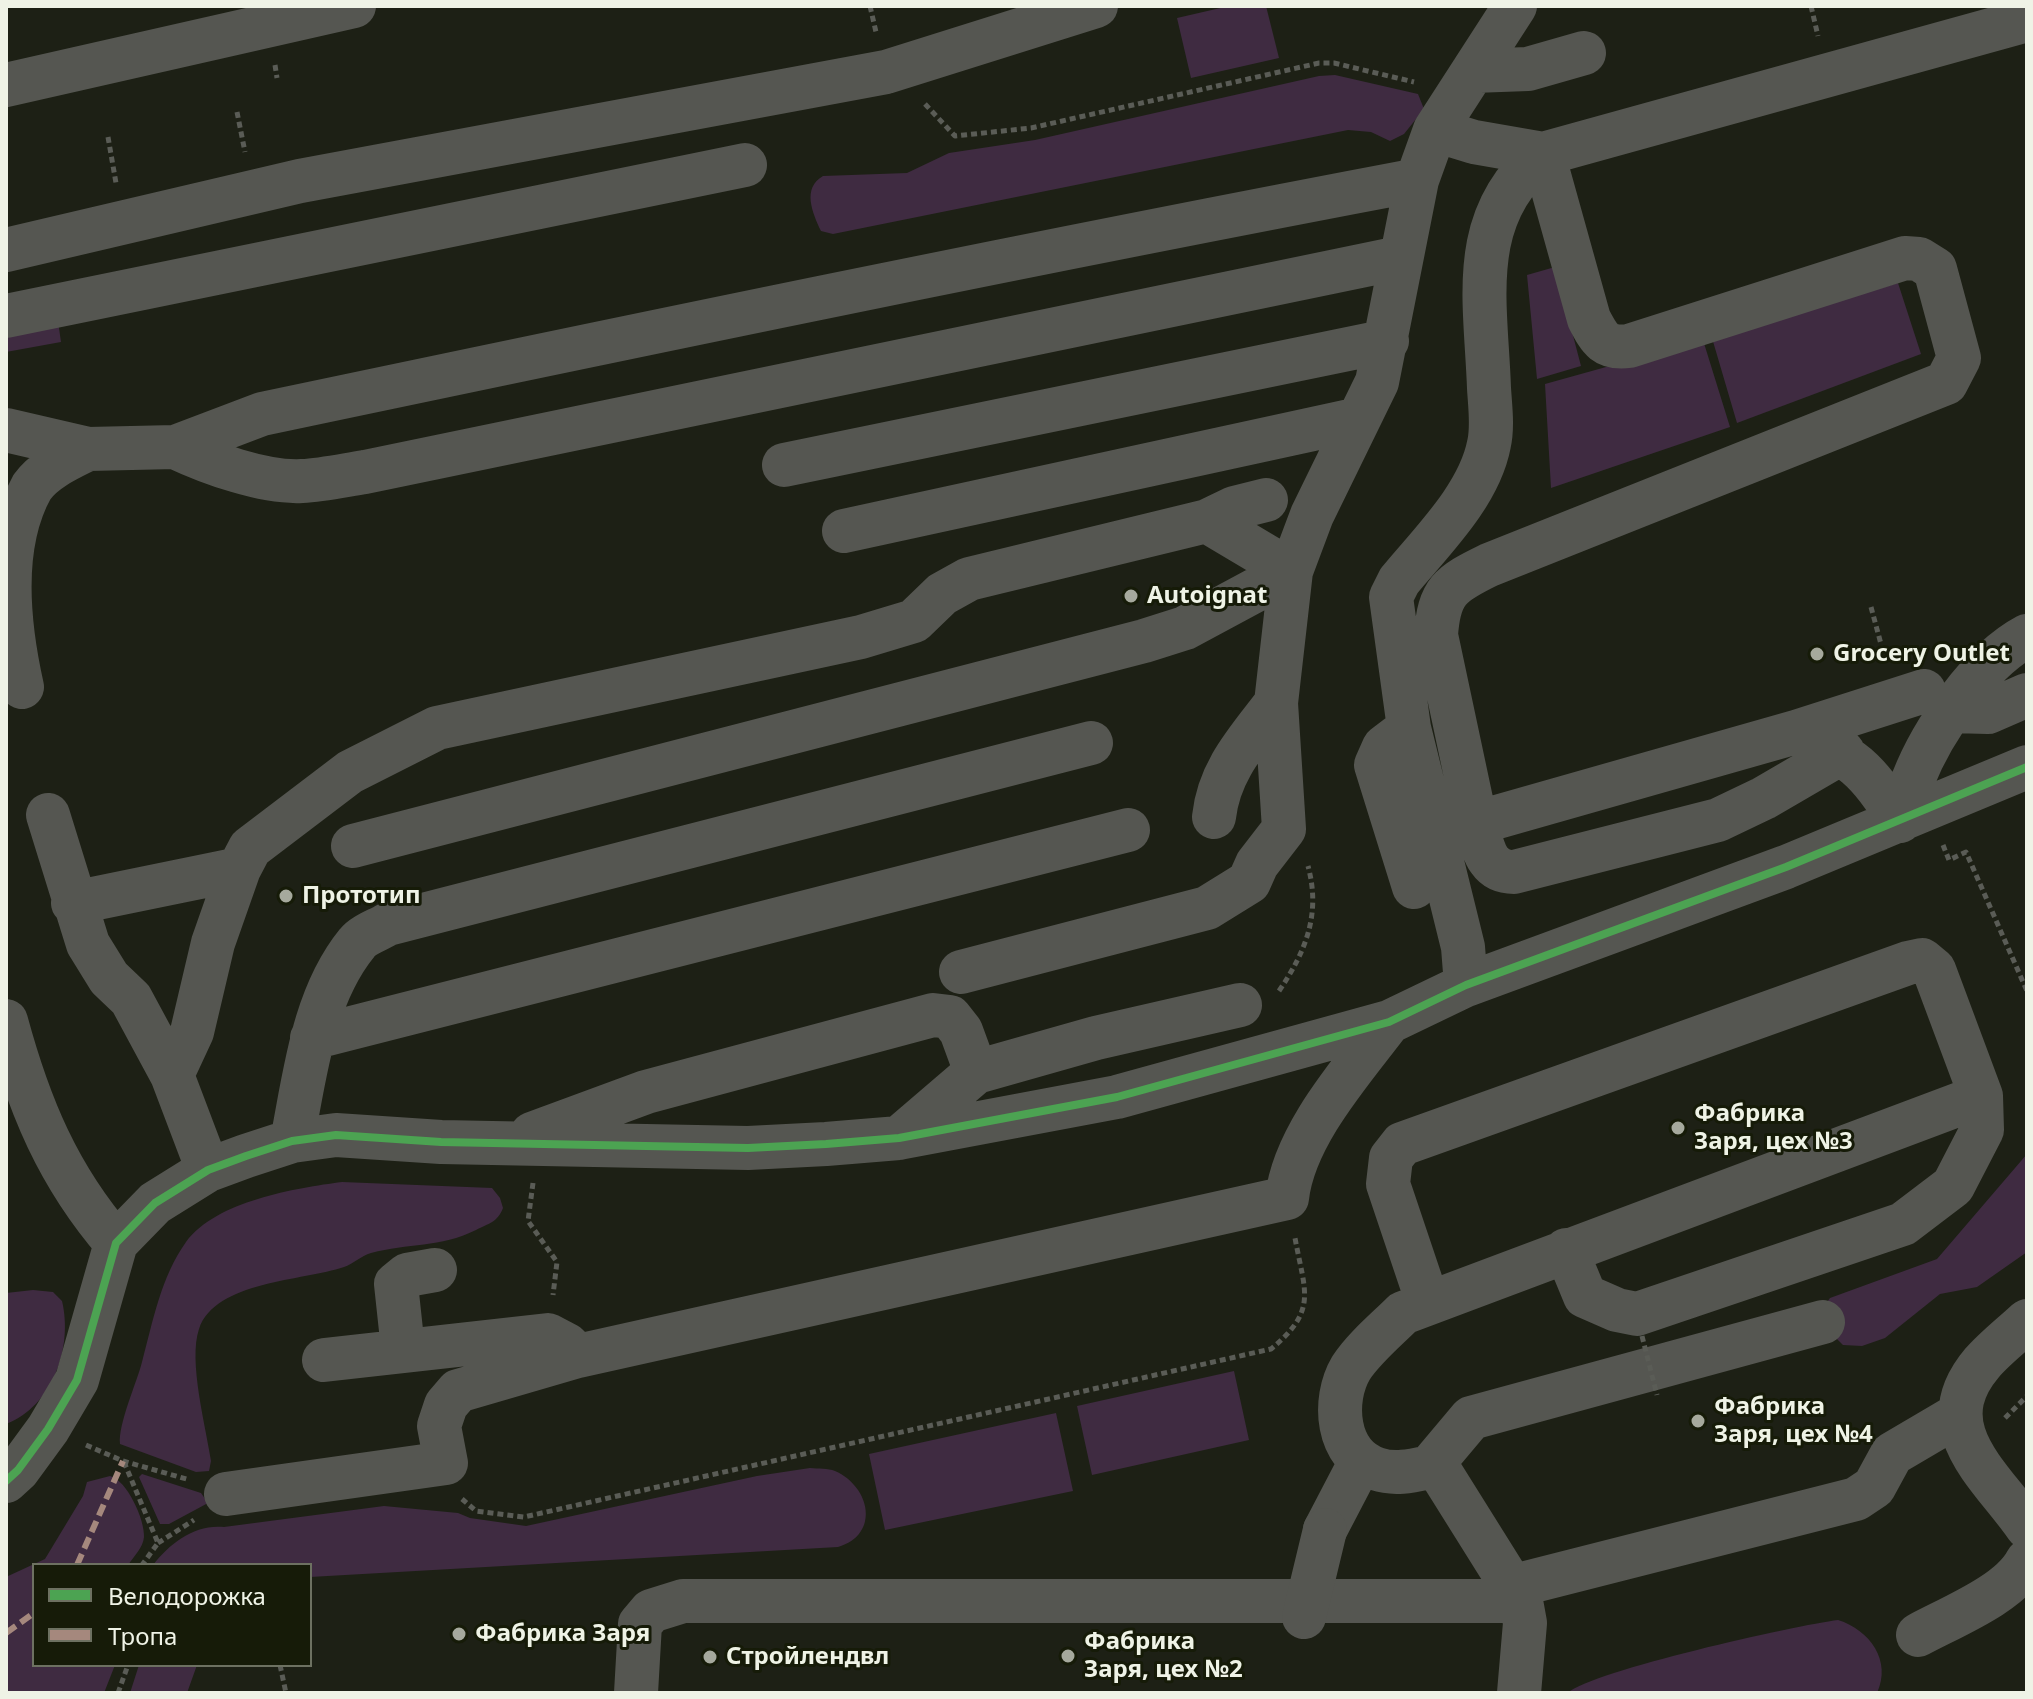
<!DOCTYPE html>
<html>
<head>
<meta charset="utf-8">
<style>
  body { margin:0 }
  #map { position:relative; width:2033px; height:1699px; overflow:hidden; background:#1d2015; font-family:"Noto Sans",sans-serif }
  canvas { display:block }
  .frame { position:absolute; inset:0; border:8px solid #eff3e6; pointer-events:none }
  .legend { position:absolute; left:32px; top:1563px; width:280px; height:104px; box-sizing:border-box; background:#161b08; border:2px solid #6d7161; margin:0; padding:10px 14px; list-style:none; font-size:24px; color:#eff3e6 }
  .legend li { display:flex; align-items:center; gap:16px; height:40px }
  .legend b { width:40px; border:2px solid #6d7161 }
</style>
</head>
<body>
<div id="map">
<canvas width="2033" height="1699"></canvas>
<div class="frame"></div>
<ul class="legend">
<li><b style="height:10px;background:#4ca352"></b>Велодорожка</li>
<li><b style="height:10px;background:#a5887d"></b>Тропа</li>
</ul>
</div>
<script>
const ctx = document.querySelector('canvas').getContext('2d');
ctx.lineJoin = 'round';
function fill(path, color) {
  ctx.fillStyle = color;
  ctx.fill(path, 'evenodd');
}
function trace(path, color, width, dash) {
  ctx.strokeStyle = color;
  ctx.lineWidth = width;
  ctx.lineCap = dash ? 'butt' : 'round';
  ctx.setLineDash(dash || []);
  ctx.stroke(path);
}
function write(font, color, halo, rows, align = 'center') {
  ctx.font = font + ' "Noto Sans",sans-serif';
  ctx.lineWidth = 6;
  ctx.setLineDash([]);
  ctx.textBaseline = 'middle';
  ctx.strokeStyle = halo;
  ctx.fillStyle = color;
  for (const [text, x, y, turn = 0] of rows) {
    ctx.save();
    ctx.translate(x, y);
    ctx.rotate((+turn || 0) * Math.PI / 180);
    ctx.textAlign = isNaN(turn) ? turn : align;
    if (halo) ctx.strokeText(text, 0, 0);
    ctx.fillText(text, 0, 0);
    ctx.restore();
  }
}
fill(new Path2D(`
  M1229,6H1266L1279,58L1191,78L1177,18Z
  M1335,75L1418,94L1424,109L1404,134L1390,141L1371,132L1348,130L833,234L821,231C812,212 802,188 823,176L907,173L949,153L1035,140L1319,76Z
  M1555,267L1581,366L1537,379L1527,275Z
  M1898,283L1921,354L1737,423L1712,338Z
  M58,321L61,342L6,352V330Z
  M1703,340L1730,427L1551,488L1545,384Z
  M2027,1154V1252L1977,1287L1940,1294L1885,1338L1862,1346L1843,1345L1836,1338L1825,1305L1830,1298L1937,1259Z
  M342,1182L492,1188L500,1198L503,1208C497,1223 489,1223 476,1230C440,1248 408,1243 371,1253C361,1256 353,1264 344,1267C303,1281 215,1281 199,1329C188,1361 206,1427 211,1461L209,1471L196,1472L120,1444C118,1424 137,1382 142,1362C153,1321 161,1277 186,1242C216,1201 296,1188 342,1182Z
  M33,1290L53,1292L62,1301C73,1347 53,1406 6,1424V1293Z
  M1234,1371L1249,1440L1092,1475L1077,1406Z
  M1056,1413L1073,1491L885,1530L869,1454Z
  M810,1468C818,1469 828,1468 835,1471C871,1487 880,1535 838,1547L310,1577V1565H153C170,1543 195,1524 224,1527L384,1506L458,1513L470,1518L526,1526L757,1476Z
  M142,1474L201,1493L208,1503L169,1524H160L139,1477Z
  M110,1476C127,1480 145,1520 144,1537C143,1548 134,1556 128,1565H34V1665H115L104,1693H6V1577L45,1559L83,1496L87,1482Z
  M1838,1620C1870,1630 1892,1661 1877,1693H1568C1591,1671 1797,1625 1838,1620Z
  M139,1665H197L187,1693H130Z`), '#3f2b41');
trace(new Path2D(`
  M870,6L876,32
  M1811,6L1818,36
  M275,65L277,78
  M925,104L955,136L1031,128L1319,63H1334L1414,82
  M237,112L245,152
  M108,137L116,183
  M1871,607L1885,659
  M1943,845L1949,860L1966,852L2027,991
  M1279,991C1306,951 1321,914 1308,866
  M533,1183L528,1221L557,1262L553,1295
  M2005,1418L2027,1396
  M86,1445L123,1461L190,1480
  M124,1462L158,1543L142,1565
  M462,1499L476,1511L524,1517L1271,1349C1318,1310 1305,1293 1295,1238
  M158,1543L194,1520
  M280,1665L286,1693
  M118,1693L128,1665`), '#5a5c56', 5, [6, 4]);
trace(new Path2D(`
  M1473,71L1528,69L1584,53
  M6,85L354,6
  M1435,130L1474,142L1543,154L1589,319C1600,340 1605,349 1629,346L1905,258L1919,259L1935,269L1959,358L1946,383L1489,565C1450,584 1439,591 1436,635L1476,823L1796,732C1854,757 1866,768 1900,821
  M6,250L300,181L886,72L1096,6
  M6,316L745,165
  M6,430L88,449L175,447L262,414C647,333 1031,253 1417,180
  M175,447C209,463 264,483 302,481C323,480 345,475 365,472L1399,258
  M784,465L1387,341
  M1207,521L1234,508L1266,500
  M844,531L1359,419
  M22,687C8,624 0,544 32,487C45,469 68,459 88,449
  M1951,711L1988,712L2027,695
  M1409,728L1384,747L1376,765L1414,887
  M1796,732L1924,691
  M48,815L88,944L109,978L131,999L172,1075
  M1214,817C1219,770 1248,740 1276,703
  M1900,821C1905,808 1907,793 1913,780C1932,731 1980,661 2027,636
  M1476,823C1483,846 1485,872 1514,872L1718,820L1764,798L1843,752
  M73,903L239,869
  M961,972L1207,908L1249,882L1257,864L1284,829L1276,703L1291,571L1312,515L1377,382L1417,180L1435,130L1515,6
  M1466,985L1463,947L1409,728L1391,597L1399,581C1431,542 1479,496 1489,444C1493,426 1490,406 1489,388C1486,301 1466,217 1543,154L2027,20
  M6,1021C29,1106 58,1176 116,1243
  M312,1038L1128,830
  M532,1134L646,1092L933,1015L950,1017L961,1031L976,1072
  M899,1138L976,1072L1096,1038L1240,1005
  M292,1141C305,1075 313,997 357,943C363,935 378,930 388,924L1091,743
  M208,1170L172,1075L192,1032L213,943L239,869L250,848L350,772L437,728L861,637L914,621L942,594L969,579L1207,521L1291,571L1185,628L1144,641L353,846
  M1428,1303L1388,1184L1391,1158L1402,1144L1908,963L1922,960L1934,970L1981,1096L1982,1130L1953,1186L1903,1224L1637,1314L1617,1310L1585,1296L1566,1250
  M2027,1321C2012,1335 1995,1348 1982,1363C1927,1428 1991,1475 2027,1527
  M403,1349L396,1284L407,1275L435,1270
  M324,1360L548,1335L567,1345L578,1356
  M1439,1465C1418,1469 1398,1476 1377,1469C1336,1456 1332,1400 1351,1368C1364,1348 1386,1330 1403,1313L1981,1096
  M6,1481L18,1470L48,1429L77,1380L116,1243L155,1203L208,1170L246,1156L292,1141L336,1135L441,1142L748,1148L826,1144L899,1138L1117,1097L1389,1022L1466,985L1786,867L2027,767
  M226,1494L446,1463L439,1426L446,1405L458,1391L578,1356L1287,1198C1294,1135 1352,1071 1389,1022
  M1325,1530L1361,1461
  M1514,1586L1856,1499L1874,1487L1892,1454L1960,1414
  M1918,1635C1951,1617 2010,1594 2027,1561
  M636,1693L640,1624L651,1611L683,1601H1521
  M1519,1693L1525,1623L1521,1601L1434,1462L1471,1418L1823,1322`), '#555651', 44);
trace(new Path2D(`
  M1642,1336L1657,1395`), '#5a5c56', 5, [6, 4]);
trace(new Path2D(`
  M1304,1617L1325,1530`), '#555651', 44);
trace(new Path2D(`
  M77,1565L123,1461
  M6,1633L34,1613`), '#a5887d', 6, [12, 6]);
trace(new Path2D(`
  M6,1481L18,1470L48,1429L77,1380L116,1243L155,1203L208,1170L246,1156L292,1141L336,1135L441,1142L748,1148L826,1144L899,1138L1117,1097L1389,1022L1466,985L1786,867L2027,767`), '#4ca352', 8);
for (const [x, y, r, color] of [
  [1131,596,8,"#a6a99d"],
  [1817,654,8,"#a6a99d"],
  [286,896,8,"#a6a99d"],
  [1678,1128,8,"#a6a99d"],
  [1698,1421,8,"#a6a99d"],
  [459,1634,8,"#a6a99d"],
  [1068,1656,8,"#a6a99d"],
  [710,1657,8,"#a6a99d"]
]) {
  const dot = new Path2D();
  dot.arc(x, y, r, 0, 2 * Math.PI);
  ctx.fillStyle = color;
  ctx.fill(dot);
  trace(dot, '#161b08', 3);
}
write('bold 24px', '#eff3e6', '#161b08', [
  ["Autoignat",1147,596],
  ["Grocery Outlet",1833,654],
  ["Прототип",302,896],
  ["Фабрика",1694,1114],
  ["Заря, цех №3",1694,1142],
  ["Фабрика",1714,1407],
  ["Заря, цех №4",1714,1435],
  ["Фабрика Заря",475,1634],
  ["Фабрика",1084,1642],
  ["Заря, цех №2",1084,1670],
  ["Стройлендвл",726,1657]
], 'left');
</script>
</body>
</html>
